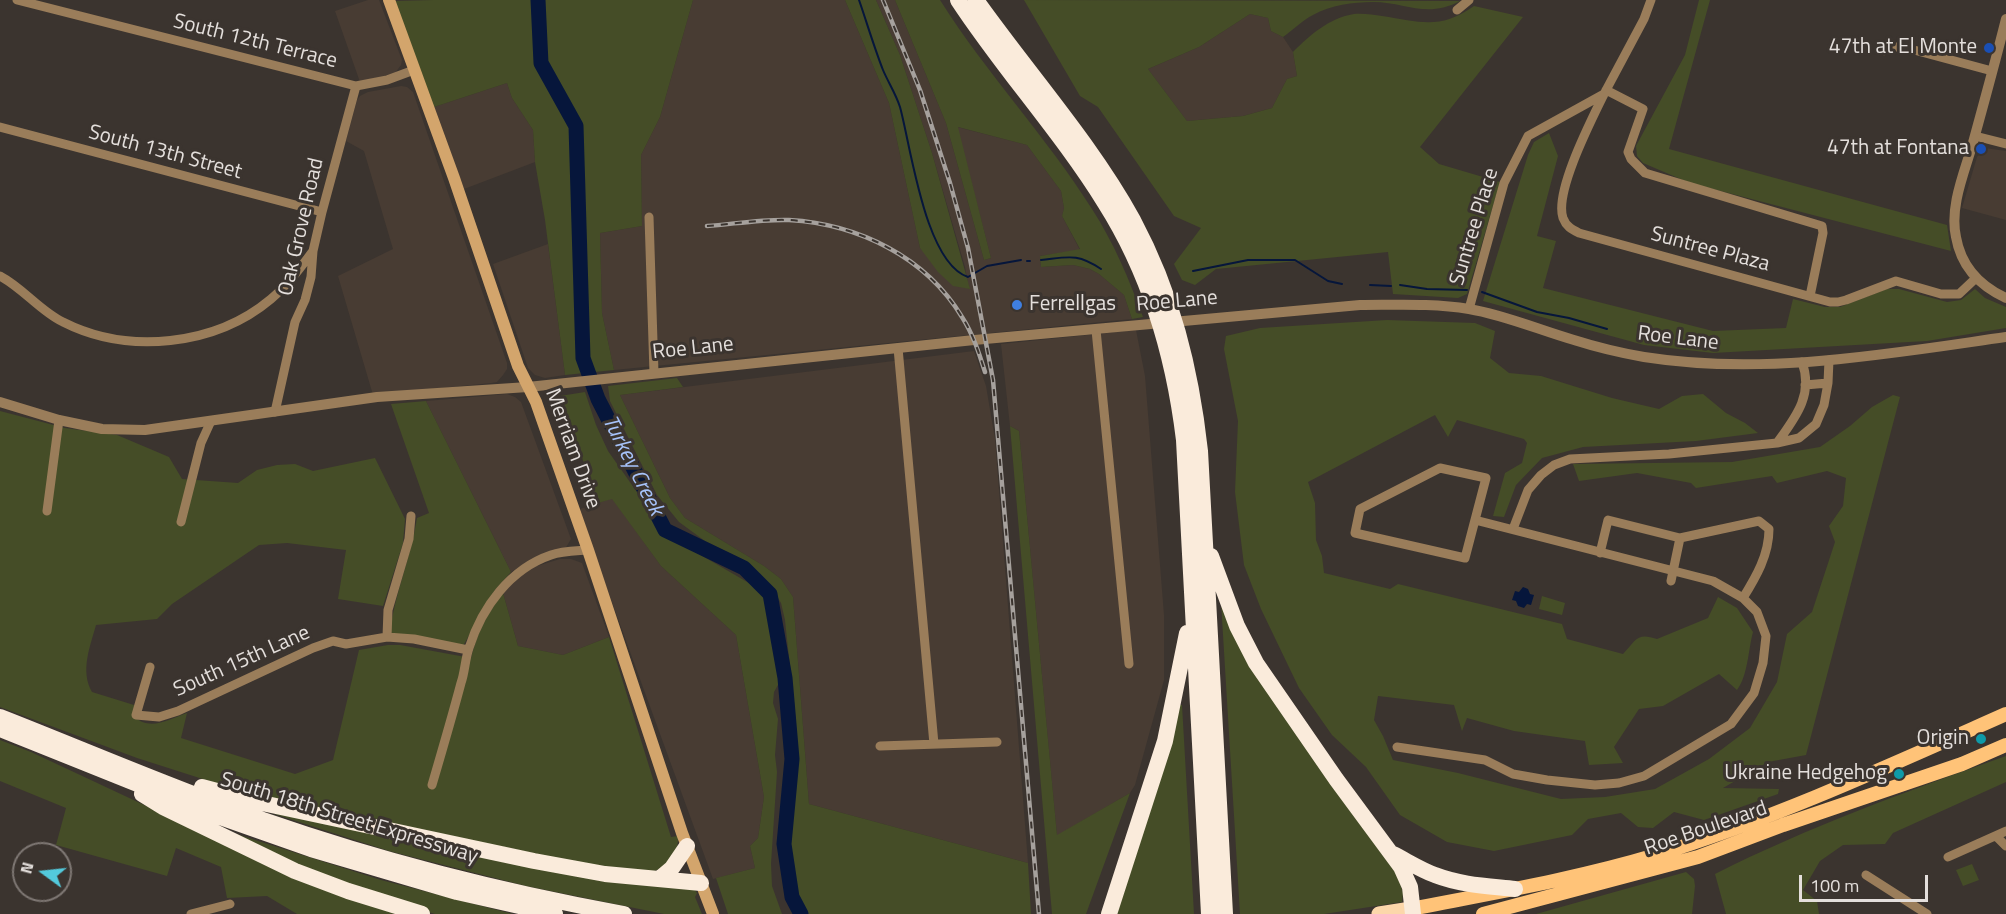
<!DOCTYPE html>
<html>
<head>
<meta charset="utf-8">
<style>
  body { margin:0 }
  #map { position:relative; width:2006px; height:914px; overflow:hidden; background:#3b342f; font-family:"Titillium Web",sans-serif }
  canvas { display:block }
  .north { position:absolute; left:12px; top:842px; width:60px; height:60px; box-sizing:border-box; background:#3b342f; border:2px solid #7f7874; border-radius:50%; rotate:285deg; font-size:16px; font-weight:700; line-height:24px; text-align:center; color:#e4dfdc }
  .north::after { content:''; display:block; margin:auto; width:21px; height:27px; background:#53cadc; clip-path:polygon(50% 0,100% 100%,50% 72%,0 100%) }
  .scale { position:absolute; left:1799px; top:875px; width:129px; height:27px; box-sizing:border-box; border:3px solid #e4dfdc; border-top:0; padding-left:8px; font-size:18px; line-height:21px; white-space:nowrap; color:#e4dfdc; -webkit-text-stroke:4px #3b342f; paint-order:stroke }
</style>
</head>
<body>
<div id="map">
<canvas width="2006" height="914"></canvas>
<div class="north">N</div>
<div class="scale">100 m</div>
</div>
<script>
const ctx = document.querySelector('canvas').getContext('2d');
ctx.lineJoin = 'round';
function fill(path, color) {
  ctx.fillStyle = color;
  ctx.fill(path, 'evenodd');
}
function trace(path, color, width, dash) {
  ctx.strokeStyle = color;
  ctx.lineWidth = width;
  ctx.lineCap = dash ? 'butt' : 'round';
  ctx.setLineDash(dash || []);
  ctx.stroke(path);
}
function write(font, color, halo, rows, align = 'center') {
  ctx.font = font + ' "Titillium Web",sans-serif';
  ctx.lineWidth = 6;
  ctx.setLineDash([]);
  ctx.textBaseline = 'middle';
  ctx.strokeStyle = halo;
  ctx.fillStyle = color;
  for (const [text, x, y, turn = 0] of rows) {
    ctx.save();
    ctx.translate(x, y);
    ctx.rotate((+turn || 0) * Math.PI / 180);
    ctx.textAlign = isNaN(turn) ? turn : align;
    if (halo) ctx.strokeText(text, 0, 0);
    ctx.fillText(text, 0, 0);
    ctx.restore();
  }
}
fill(new Path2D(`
  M368,0H379L402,60L401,65L395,73L360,82L335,11Z
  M693,0H845L889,103L920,248L969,289L965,267L932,153L900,55L876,0H895L946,123L984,260L991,258L957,127L1027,145L1061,191L1064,208L1062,216L1080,250L1040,256L1041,267L1073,265L1090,269L1099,274L1124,295L1132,319L614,370L602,313L600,233L642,226L641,155L660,117Z
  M1250,14L1268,18L1271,31L1283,37L1293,52L1297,76L1287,79L1272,108L1243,116L1187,121L1148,69L1199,47Z
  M507,83L512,98L533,130L535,162L464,189L434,107Z
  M401,86L407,87L413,92L507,363V369L503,375L497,382L491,383L373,395L338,276L393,249L364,151L346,141L357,100L360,96L368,92Z
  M1985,148L2006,151V220L1962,208L1977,157Z
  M548,244L565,375L545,378L535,375L528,368L493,264Z
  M1136,330L1145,376L1164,615V680L1135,785L1130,793L1057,836L1019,431L1010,426L1001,344Z
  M974,351L986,386L995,439L1028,863L809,804L793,597L781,579L764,566L685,518L670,498L620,395Z
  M507,394L515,397L521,402L571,539L565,549L536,557L511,572L426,401Z
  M612,498L661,566L736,635L764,797L758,838L750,846L755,868L713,879L602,575L580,509Z
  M560,559H571L582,563L609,637L563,655L518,646L503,593L523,574L537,566Z`), '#483c33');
fill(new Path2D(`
  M433,0H693L660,117L641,155L642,226L600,233L602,313L614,370L565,375L545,220L535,162L533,130L512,98L507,83L434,107L395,1Z
  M845,0H876L900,55L932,153L970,289L953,286L938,272L920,248L889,103Z
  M895,0H940C986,73 1046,136 1092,209C1114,243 1129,279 1143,317L1132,319L1124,295L1099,274L1090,269L1073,265L1041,267L1040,256L1080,249L1062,216L1064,208L1061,191L1027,145L958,127L991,258L984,260L946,123Z
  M1024,0L1460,1C1426,19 1406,2 1373,2C1353,2 1331,5 1313,15C1303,20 1293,30 1283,37L1271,31L1268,18L1250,14L1199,47L1148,69L1187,121L1243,116L1272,108L1287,79L1297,76L1293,52C1310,35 1329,18 1354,14C1363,13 1374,15 1382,16C1421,22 1440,30 1474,6L1523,17L1420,147L1439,164L1500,182L1467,294L1458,298L1393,294L1388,252L1216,269L1195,285L1182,280L1174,264L1201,228L1174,216L1098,107L1080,96Z
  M1699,0H1710L1669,149L1947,225L1951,251L1690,183L1643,163L1637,156L1636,146L1685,55Z
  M1549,133L1558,156L1537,236L1556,241L1543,288L1713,331L1786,328L1793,299L1825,307H1840L1887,289H1899L1947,302L1961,300L1975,289L1985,298L2006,307V328L1927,341L1713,353L1644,345L1483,301L1528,155L1534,142Z
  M1387,320L1475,323L1495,331L1490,358L1509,373L1541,376L1612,398L1659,409L1682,396L1703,394L1726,413L1745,423L1758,433L1696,441L1583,447L1542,458L1516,485L1504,517L1493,516L1505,473L1522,463L1527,443L1524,439L1457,420L1448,437L1435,415L1308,482L1315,503L1316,540L1322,556L1324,573L1390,589L1398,584L1562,624L1567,639L1623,654C1636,640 1637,632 1657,639L1708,618L1718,597L1737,608L1753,632C1748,651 1748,675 1737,690L1719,674L1663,706L1639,709L1614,747L1623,763L1589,765L1585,741L1514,731L1467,718L1462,731L1454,705L1378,696L1374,720L1383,736L1393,760L1458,773L1561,799L1605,797L1655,789L1709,759L1750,728L1777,682L1787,634L1812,612L1835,542L1829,526L1843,506L1846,478L1827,471L1777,483L1772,476L1696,488L1691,483L1637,473L1579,481L1573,464L1732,462L1820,447L1850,426L1872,407L1893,395L1900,397L1806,755L1768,762L1723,788L1779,789L1778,794L1704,820L1674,812L1653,828L1638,827L1621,813L1588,819L1572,835L1494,851L1447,842L1400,815L1366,767L1332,735L1299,688L1261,609L1244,565L1235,492L1238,421L1224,349L1226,336L1260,328Z
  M677,378L683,387L620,395L670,498L685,518L764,566L781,579L793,597L809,804L1028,863L1031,914H807C775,862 798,804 797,748C796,705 789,662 785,620L781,603L774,591L744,560L705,541L679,522L657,495L610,401L608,386Z
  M585,392L596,425L608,451L668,536L754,586L766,600L779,676V683L774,692L773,703L778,719L775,755L777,772L771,864L772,886L782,914H728L716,878L755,868L750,846L758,838L764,797L736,635L661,566L612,499L598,503L560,396Z
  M426,401L511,572L495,590L463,646L394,636L390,631C395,593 411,557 417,518L429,513L391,404Z
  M0,411L65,428L117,435L169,457L182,479L238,483L257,470L277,465L295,464L313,471L375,458L405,519L403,543L383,606L338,599L346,550L287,543L259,545L172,604L157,619L96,625C90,647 80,671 92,692L134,705V716C149,732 170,719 187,713L181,738L295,774L333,760L359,650L388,645H400L471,658C479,629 485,618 503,593L518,646L563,655L609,637L671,837L678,836C679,853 668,869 650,872L574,862L237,790L137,758L0,707Z
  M1010,426L1019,431L1057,835L1130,793L1086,914H1052Z
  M1542,596L1565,603L1562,615L1539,609Z
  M1221,602L1398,876L1403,893L1402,902L1324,914H1240Z
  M1178,705H1182L1194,914H1117Z
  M0,740L31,752L298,877L402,914H297L267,896L227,898L221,867L176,848L167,876L56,845L66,808L0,781Z
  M2006,756V782L1893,833L1885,844L1843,845L1820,861L1803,890L1817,901L1819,914H1726L1715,874C1808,827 1908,791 2006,756Z
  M271,813L694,889L697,893L695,897L702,914H664L526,886L389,851Z
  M227,831L381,880L513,914H435L337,883Z
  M1972,864L1979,880L1963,886L1956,870Z
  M1686,872L1694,879L1695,886L1692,914H1536Z`), '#454d27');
fill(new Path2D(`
  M1523,587L1528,589L1530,594L1534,595L1531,605L1527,604L1524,608L1518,606L1516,601L1512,600L1515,591L1519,592Z`), '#06163b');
trace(new Path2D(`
  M859,0C867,23 874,47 883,70C888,82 896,94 900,107C911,147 925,263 968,277L987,266L1021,260
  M1041,260C1069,257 1077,253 1101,269
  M1027,261H1030
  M1193,271L1248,260H1295L1328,281L1342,284
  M1370,285L1391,286
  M1400,285L1427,289L1467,290
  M1482,292L1537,312L1569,318L1607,329`), '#06163b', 2);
trace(new Path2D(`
  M538,0L541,63L576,126L583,358L598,399L665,530L744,568L770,594L785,678L792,759L784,844L792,897L801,914`), '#06163b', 15);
trace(new Path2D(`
  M17,0L356,86L387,80L414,70
  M1457,10L1469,0
  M1885,51L1893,47H1903L1992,71
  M1606,90L1643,109L1628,152L1631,159L1645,173L1822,226L1823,233L1810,296
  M1604,94C1592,119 1554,192 1563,218C1566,226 1571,229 1579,233L1830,302H1838L1846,300L1896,281L1941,294H1959L1976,278
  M0,127L322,212
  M1975,136L2006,144
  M649,217L654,373
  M0,276C23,288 40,311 63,322C128,355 215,346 271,299C288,285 300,268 313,251
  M1469,309L1504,183L1528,136L1604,94L1644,19L1651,0
  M1096,330L1129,664
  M898,348L934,744
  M1805,385L1828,383
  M275,412L295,322L305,300L311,277L313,251L322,212L356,86
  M1777,443C1795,418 1814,395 1802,362
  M1440,468L1486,478L1465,558L1355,533L1360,509Z
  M47,511L59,420
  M1475,520L1713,581L1743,598
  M181,522L201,443L211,421
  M1513,529L1528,490L1541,475L1554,465L1570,459L1669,454L1777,443L1799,438L1816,424L1824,405L1828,383L1829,360
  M1600,553L1608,520L1680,538L1671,581
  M387,637L388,610L409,539L411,516
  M150,667L136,715L159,717L178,711L313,648L333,641L346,644L387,637L414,639L468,650
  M880,746L997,742
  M1397,747L1485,760L1513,774L1547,780L1595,785L1619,783L1644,776L1731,724L1754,693L1763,663L1766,636L1757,612L1743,598C1756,577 1769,555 1769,529L1759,521L1680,538
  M432,785C442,751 452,717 461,683C465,672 465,659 469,648C482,607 510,569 551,555C562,551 576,551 588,550
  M1996,836L2006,846
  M1948,857L2006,831
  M1866,875L1927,914
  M191,914L230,904`), '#9a7d5a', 9);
trace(new Path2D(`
  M2006,19C1996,59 1985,99 1974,139C1966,169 1949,205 1956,237C1961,266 1980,286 2006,298
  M0,402L59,420L102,429L145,430L377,397L528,387L974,340L1360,305C1396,305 1434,303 1469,309C1505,315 1539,330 1574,340C1596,347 1621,353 1644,357C1764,376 1887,354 2006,337`), '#9a7d5a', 10);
trace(new Path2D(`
  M389,0L454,178L518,366L536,402L588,550L682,833L713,914`), '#d3a56c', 12);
trace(new Path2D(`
  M1411,909C1493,893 1576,879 1656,855C1776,818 1891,765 2006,714
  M1483,914L1698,857L1783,825L1962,764L2006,745`), '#ffc378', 14);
trace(new Path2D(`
  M1379,914L1411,909`), '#fcd7aa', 15);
trace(new Path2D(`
  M958,0C1004,70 1061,132 1105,203C1150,274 1174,357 1184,440L1209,914
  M976,0C1027,72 1090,142 1133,220C1172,293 1191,369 1200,451L1225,914
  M1211,556L1237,626L1256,663L1336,779L1401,867L1410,887L1413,914
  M0,717C87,751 174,789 263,820C378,860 503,892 624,914
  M0,729L220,817L311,849L457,892L555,914
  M202,787L262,803L534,861L605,874L701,883
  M142,794L163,807L295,871L348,891L422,914
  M1393,854C1407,861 1421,870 1435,875C1461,885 1488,886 1515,889
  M659,879L672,868L687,846
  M1109,914L1165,741L1187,633`), '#faebdb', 16);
const rail = new Path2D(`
  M883,0L920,90L950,183L968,248L993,380L1039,914
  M707,226C734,224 763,219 789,220C858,224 926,257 962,317C973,334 979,353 985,372`);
trace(rail, '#a6a19d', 4.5);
trace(rail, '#3b342f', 2, [7]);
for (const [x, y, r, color] of [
  [1989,48,6,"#1a4fb4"],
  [1981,149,6,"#1a4fb4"],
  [1017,305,6,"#3f7fe0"],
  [1981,739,6,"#0f9aa8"],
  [1899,774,6,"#0f9aa8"]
]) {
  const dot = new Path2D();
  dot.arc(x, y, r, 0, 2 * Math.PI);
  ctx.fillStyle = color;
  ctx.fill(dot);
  trace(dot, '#3b342f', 2);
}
write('21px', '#e4dfdc', '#3b342f', [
  ["South 12th Terrace",255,42,14],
  ["South 13th Street",165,153,15],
  ["Oak Grove Road",302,227,-77],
  ["Suntree Place",1475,227,-73],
  ["Suntree Plaza",1710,250,15],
  ["Roe Lane",1177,302,-5],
  ["Roe Lane",1678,339,7],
  ["Roe Lane",693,349,-6],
  ["Merriam Drive",572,449,70],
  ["South 15th Lane",242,662,-24],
  ["South 18th Street Expressway",349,819,17],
  ["Roe Boulevard",1706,829,-19]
]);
write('21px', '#e4dfdc', '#3b342f', [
  ["47th at El Monte",1977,48],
  ["47th at Fontana",1969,149],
  ["Ferrellgas",1029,305,"left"],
  ["Origin",1969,739],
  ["Ukraine Hedgehog",1887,774]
], 'right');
write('italic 22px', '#a6c2f9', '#3b342f', [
  ["Turkey Creek",632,466,63]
]);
</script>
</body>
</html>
